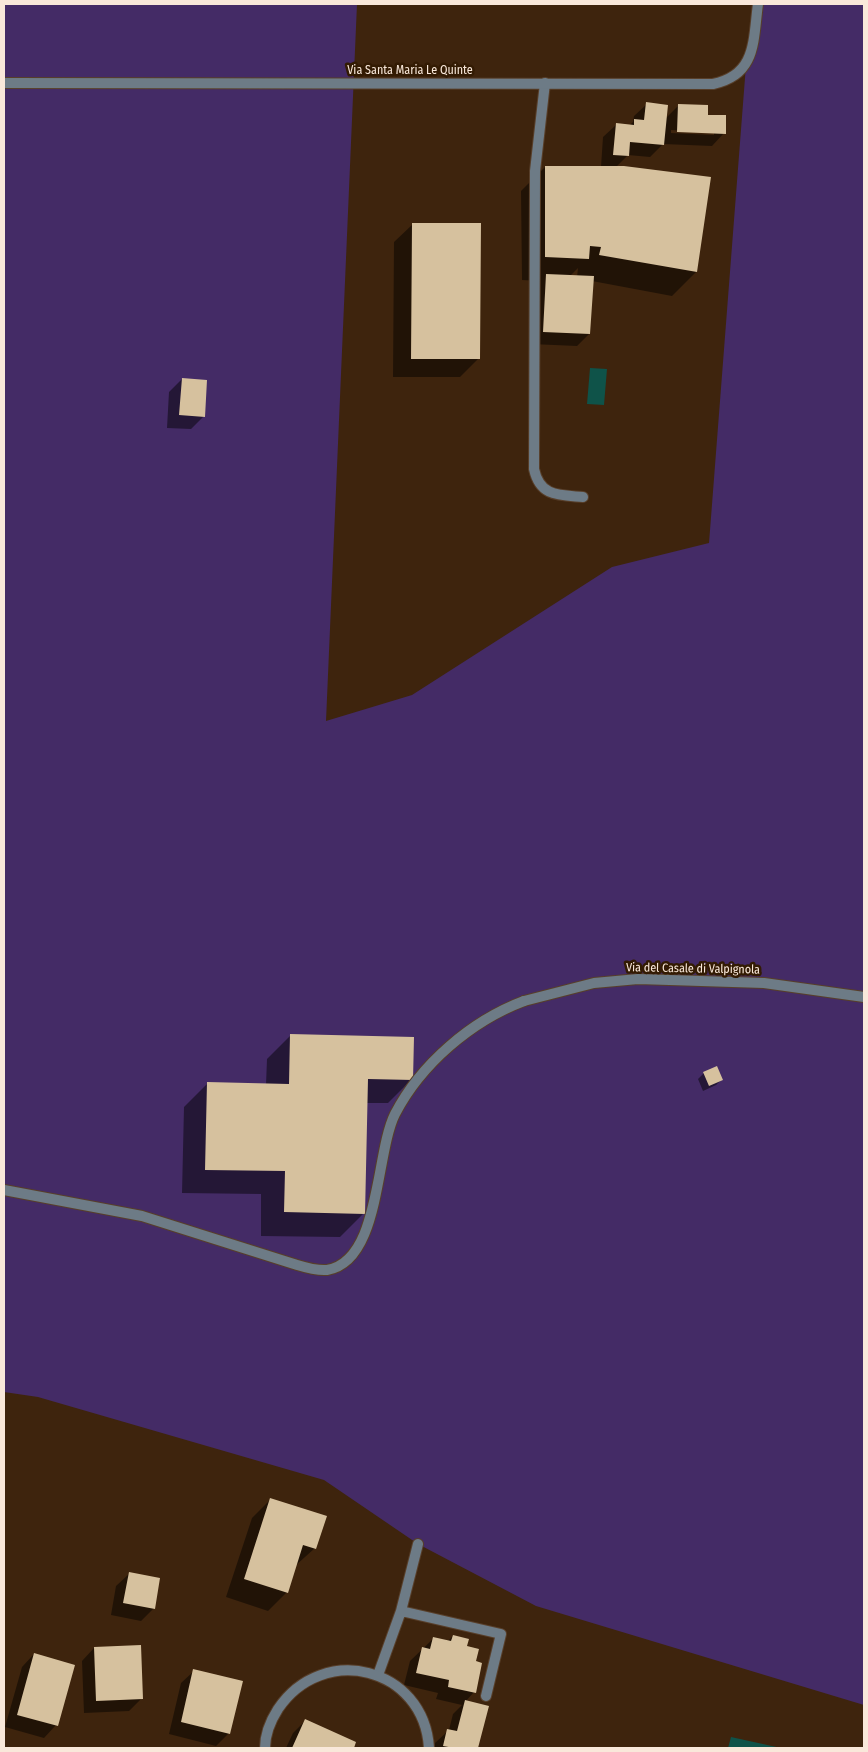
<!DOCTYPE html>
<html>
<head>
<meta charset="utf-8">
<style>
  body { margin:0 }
  #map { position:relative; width:868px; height:1752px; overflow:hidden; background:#3e240d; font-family:"Fira Sans Condensed",sans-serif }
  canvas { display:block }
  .frame { position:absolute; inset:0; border:5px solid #f9e8da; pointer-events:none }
</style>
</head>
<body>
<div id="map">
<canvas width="868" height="1752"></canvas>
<div class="frame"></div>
</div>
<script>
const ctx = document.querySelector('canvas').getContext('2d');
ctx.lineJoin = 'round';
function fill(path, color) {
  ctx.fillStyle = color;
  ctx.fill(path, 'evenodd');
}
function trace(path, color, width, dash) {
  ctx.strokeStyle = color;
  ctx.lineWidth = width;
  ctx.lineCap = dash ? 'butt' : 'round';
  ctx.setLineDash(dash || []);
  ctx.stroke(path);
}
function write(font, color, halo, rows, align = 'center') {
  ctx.font = font + ' "Fira Sans Condensed",sans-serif';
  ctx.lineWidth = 5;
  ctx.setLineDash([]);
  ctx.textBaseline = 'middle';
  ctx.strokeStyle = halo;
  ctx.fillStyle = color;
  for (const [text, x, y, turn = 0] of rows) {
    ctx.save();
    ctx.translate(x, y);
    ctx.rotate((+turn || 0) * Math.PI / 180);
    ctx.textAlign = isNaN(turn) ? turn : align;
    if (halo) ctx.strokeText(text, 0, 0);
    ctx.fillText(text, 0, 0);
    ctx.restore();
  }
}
fill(new Path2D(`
  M4,4H357L326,721L412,695L612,567L709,543L746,65L755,4H864V1705L536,1606L418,1544L324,1480L38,1397L4,1392Z`), '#442b66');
fill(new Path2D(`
  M590,368L607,369L604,405L587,404Z
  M731,1737L781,1748H728Z`), '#0f5349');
fill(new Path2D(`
  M647,104L666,118L679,105L707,116L724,133L712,146L663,144L650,157L628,155L616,167L696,272L672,296L592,281L589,334L577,346L531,344L534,288L540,281L522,280L521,191L545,167H601L603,137L616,125L629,126L633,122L634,116ZM671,130L714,132V135L671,133ZM578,268L577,277L570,276Z
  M413,224L478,359L460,377H393L394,242Z
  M182,379L204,416L191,429L167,428L169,392Z
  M291,1035L412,1079L388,1103H366L364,1213L340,1237L261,1236V1194L182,1193L184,1107L208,1083L266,1085L267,1059Z
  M704,1073L722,1079L716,1085L703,1091L698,1079Z
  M270,1500L315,1548L295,1566L287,1592L268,1611L226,1597L252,1518Z
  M129,1574L154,1608L141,1621L111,1615L116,1586Z
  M453,1636L466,1647L474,1662V1692L465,1702L487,1707L477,1748H434L435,1743L449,1730L453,1714L462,1705L436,1699L438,1693L404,1685L410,1661L434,1638L448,1641Z
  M94,1648L142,1698L129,1711L84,1713L82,1661Z
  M34,1654L56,1725L44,1738L5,1727L22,1667Z
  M194,1671L229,1733L216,1746L169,1734L181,1683Z
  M305,1721L355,1743L352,1748H286L293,1733Z`), '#0007');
fill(new Path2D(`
  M646,102L668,105L664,145L630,142L629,156L613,155L616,123L634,125V119L644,120Z
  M678,104L708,105V115H726V134L677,132Z
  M545,166H624L711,177L697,272L599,255L601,247L590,246L589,259L545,257Z
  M412,223H481L480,359H411Z
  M546,274L594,276L590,334L543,332Z
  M182,378L207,380L205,417L179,415Z
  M290,1034L414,1037L413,1080L368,1079L365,1214L284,1212L285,1171L205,1170L207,1082L289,1084Z
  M717,1066L723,1080L709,1086L703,1072Z
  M270,1498L327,1516L316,1549L303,1545L288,1593L244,1579Z
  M129,1572L160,1578L155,1609L123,1603Z
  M453,1635L469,1639L467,1646L479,1649L476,1661L482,1663L476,1693L448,1687L449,1680L416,1673L422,1647L430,1649L433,1637L451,1641Z
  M141,1645L143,1699L96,1701L94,1647Z
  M34,1653L75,1665L58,1726L17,1715Z
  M193,1669L243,1681L230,1734L181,1722Z
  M465,1700L489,1706L478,1748H454L443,1746L447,1729L457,1731Z
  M305,1719L356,1742L354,1748H292Z`), '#d6c19e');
const lane = new Path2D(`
  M545,83L535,171L534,469C540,497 559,495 583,497
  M4,1190L142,1216L294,1264C304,1267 316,1271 327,1270C381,1261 375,1154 395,1114C421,1064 471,1021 524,1001
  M401,1611L501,1634L486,1696
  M378,1675L401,1611L418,1544`);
const street = new Path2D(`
  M4,83L713,84C757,75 753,40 758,4
  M524,1001L594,983L638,979L764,983L864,997
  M265,1748C265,1735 271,1720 278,1709C323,1642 424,1667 429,1748`);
trace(lane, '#583f2a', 12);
trace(street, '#583f2a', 12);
trace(lane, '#6d7b86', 10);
trace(street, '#6d7b86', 10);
write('12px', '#f9e8da', '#331b03', [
  ["Via Santa Maria Le Quinte",410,71],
  ["Via del Casale di Valpignola",693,969,1]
]);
</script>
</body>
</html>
